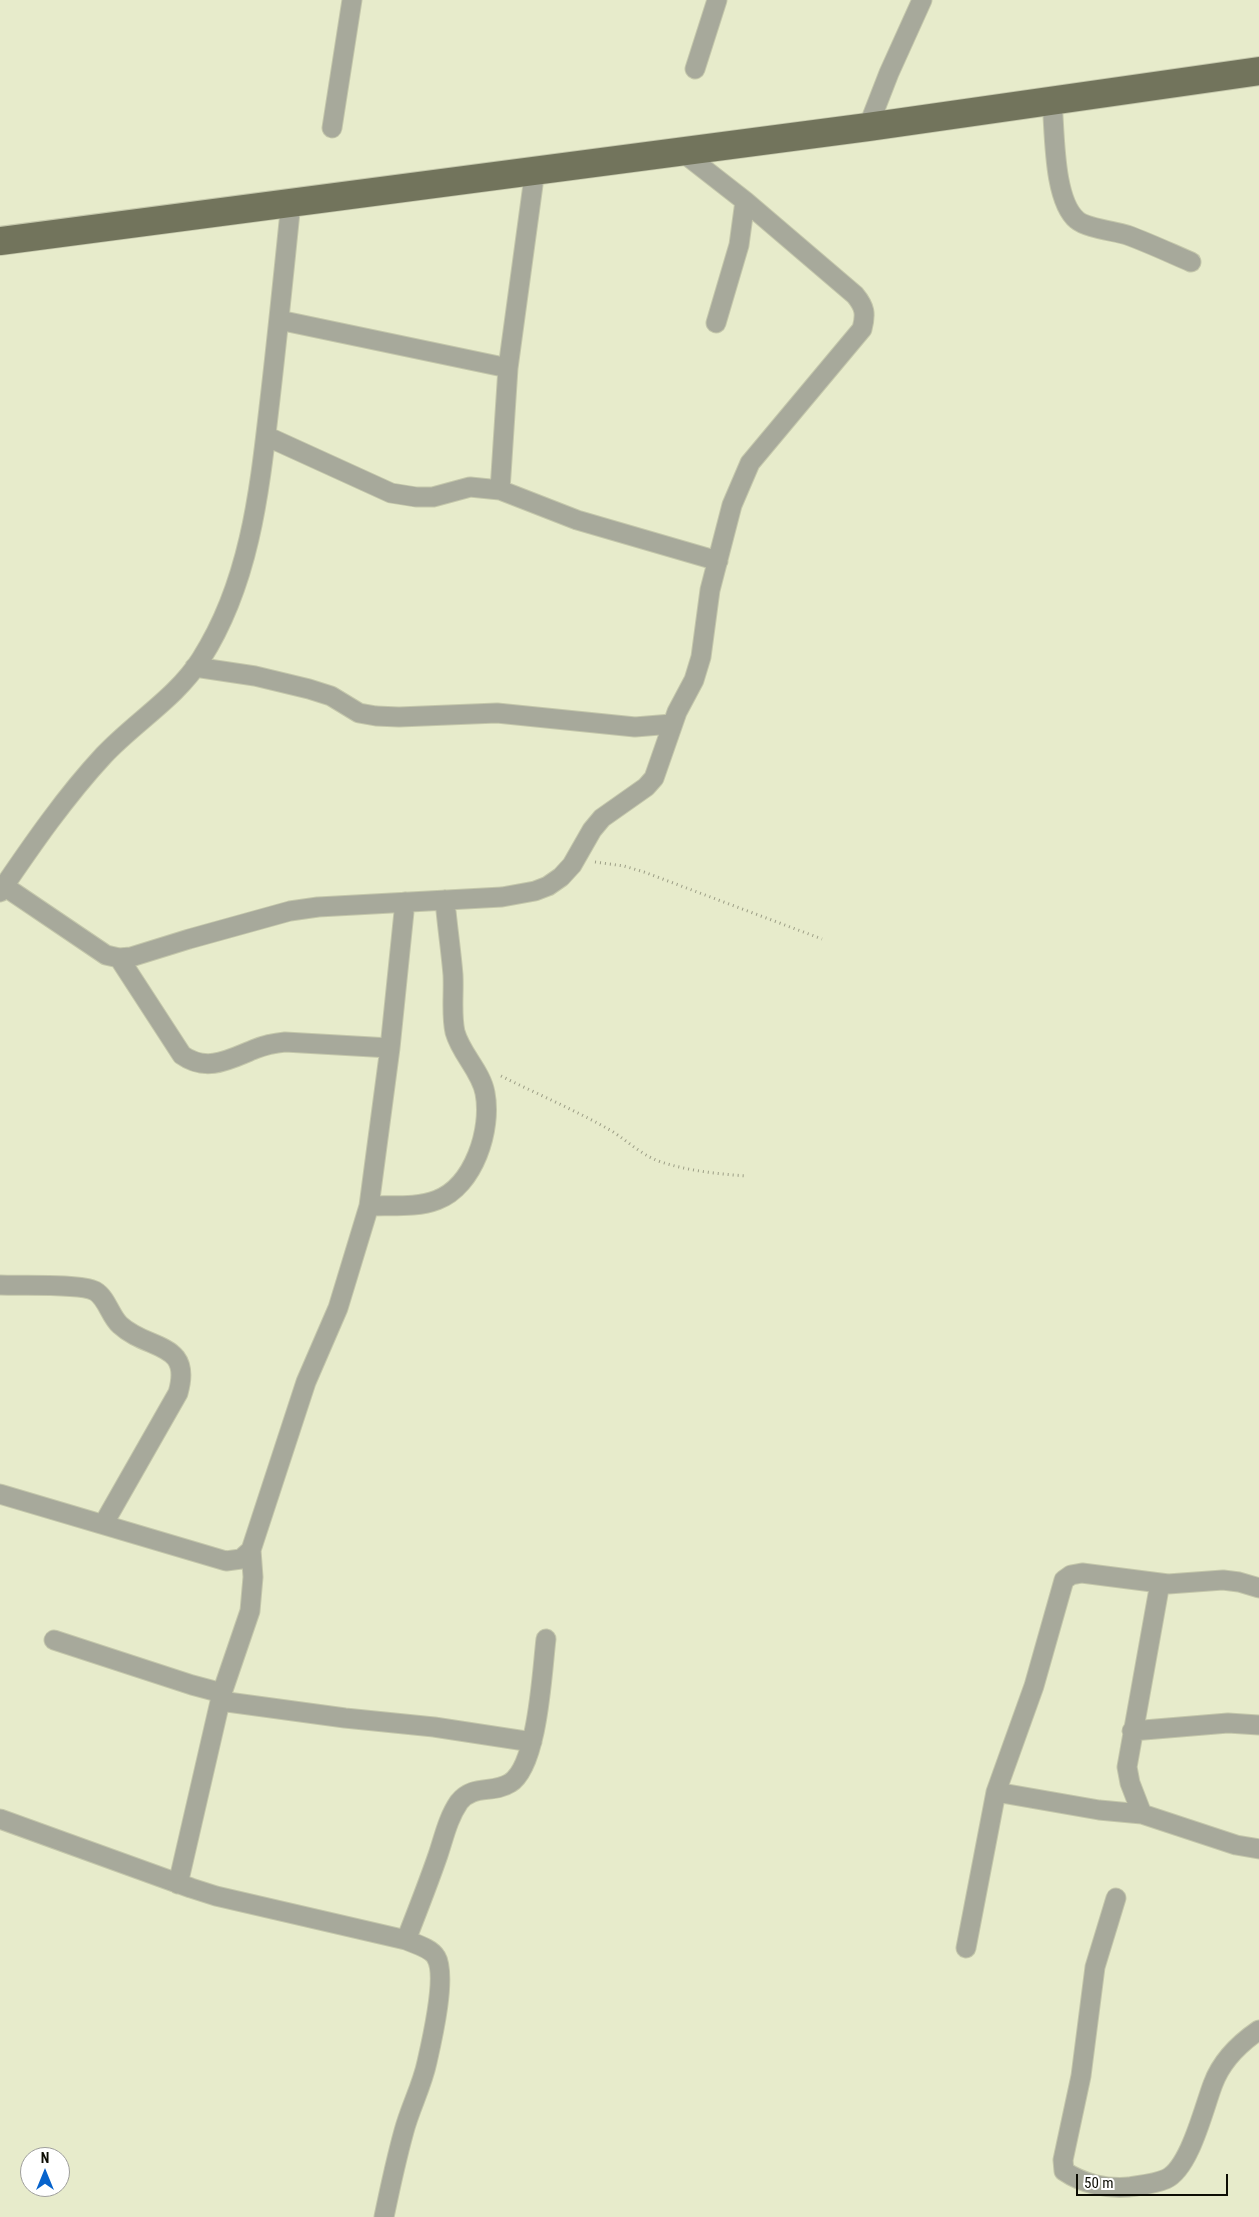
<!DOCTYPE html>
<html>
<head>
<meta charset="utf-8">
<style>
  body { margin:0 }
  #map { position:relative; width:1259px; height:2217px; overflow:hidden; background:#e7ebcb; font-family:"Roboto Condensed",sans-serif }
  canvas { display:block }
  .north { position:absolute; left:20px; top:2147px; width:50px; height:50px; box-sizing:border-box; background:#fff; border:1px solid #9e9e9b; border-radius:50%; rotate:0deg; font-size:14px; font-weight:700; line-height:20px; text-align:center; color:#0d0d04 }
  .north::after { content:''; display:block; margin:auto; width:18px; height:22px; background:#0763cc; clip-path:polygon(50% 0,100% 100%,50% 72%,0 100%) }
  .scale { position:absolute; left:1076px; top:2174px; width:152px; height:22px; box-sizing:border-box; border:2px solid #0d0d04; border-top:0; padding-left:6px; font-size:15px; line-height:18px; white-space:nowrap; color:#0d0d04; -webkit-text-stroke:4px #fff; paint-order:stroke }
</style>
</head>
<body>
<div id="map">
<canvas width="1259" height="2217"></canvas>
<div class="north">N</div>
<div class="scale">50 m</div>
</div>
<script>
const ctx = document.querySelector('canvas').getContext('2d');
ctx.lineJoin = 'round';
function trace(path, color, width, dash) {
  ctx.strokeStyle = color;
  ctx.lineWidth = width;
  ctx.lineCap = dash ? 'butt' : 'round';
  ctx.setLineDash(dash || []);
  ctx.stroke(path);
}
const minor = new Path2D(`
  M695,69L717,0
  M1052,102C1055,132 1053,200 1077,220C1086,228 1114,231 1127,235C1149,243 1170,253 1191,262
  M868,127L889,73L922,0
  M332,128L352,0
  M279,320L508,368
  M716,323L739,245L745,201
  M266,436L391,493L416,497H433L470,487L500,490L577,520L718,561
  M500,490L508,368L535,170
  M195,667L255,676L309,689L331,696L359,713L376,716L399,717L497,713L635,727L672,724
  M4,886L106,955L119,958L131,957L189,939L290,911L318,907L502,897L535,891L548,886L561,877L572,865L592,830L602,818L646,787L654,778L677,712L694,680L701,657L710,590L732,505L750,463L862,329C866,314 865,307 855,295L745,201L681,151
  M0,892C32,845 65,797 104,755C135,722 177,697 201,659C249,584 259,495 269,408C277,340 284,271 291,202
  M119,958L182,1055C207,1073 230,1059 255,1049C265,1045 275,1043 285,1042L390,1048
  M369,1206C391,1205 417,1208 437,1200C474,1186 492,1129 485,1093C481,1071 461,1054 455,1032C451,1014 454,994 453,975C451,950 447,925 445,900
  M0,1285C21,1286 80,1283 95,1291C107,1298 110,1316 120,1325C148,1351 193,1341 178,1393L104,1523
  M0,1494L226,1561L241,1559L251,1550L306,1382L338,1308L369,1206L390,1048L405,902
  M54,1640L192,1685L222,1693
  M220,1701L345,1718L434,1727L532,1742
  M1132,1731L1228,1723L1259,1725
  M996,1792L1099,1810L1142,1814L1236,1845L1259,1849
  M1142,1814L1130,1783L1127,1767L1160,1583
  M0,1819L191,1888L216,1896L406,1940C415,1944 431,1948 436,1957C447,1975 432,2040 427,2062C422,2086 410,2108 404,2131C396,2160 390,2188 384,2217
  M178,1884L222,1693L250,1611L253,1577L251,1550
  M1116,1898L1095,1967L1081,2076L1063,2160L1064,2171C1083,2184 1107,2189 1129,2187C1141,2185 1155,2184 1166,2179C1190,2168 1204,2107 1213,2084C1221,2062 1240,2043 1259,2030
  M406,1940C417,1912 428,1884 438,1855C444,1837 448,1818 459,1802C473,1784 493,1794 510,1783C538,1766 542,1671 546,1639
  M966,1948L996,1792L1034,1686L1064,1580L1071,1575L1082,1573L1168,1584L1223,1580L1239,1582L1259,1588`);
const primary = new Path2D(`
  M0,241L868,127L1259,71`);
trace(minor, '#c4c7ab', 21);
trace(primary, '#c4c7ab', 30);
trace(new Path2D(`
  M595,862L624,866L644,872L822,939
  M501,1076C537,1094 575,1110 610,1130C628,1141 641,1155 661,1162C689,1171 718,1174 747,1176`), '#9c9e86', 3, [1, 4]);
trace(minor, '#a7a99b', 19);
trace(primary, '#72745c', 28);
</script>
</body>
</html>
